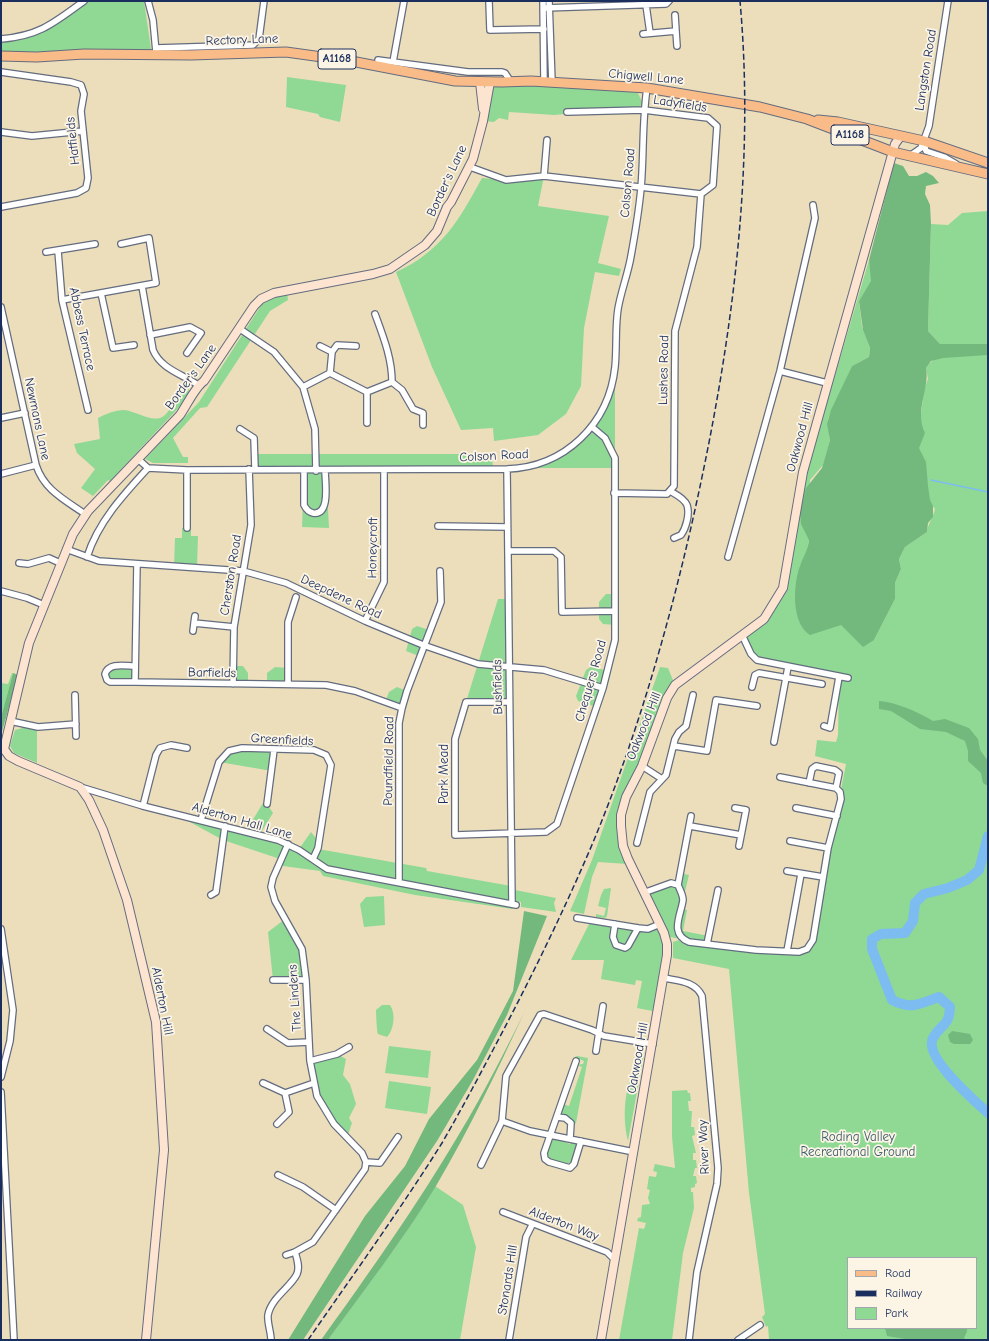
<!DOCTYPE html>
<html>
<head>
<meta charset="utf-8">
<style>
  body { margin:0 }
  #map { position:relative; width:989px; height:1341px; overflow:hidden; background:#ecdebb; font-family:"Comic Neue",sans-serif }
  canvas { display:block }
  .frame { position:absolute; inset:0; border:2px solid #1b2f5e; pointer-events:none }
  .legend { position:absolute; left:847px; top:1257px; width:130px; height:72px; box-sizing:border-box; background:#fcf5e5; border:1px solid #a2a6af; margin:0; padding:5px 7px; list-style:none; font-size:12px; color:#1b2f5e }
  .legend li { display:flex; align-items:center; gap:8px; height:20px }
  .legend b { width:20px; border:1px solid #a2a6af }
</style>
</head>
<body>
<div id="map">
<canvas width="989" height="1341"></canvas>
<div class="frame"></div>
<ul class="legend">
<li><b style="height:5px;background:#f9bc89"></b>Road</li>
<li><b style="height:5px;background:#1b2f5e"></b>Railway</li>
<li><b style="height:11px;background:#8fd995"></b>Park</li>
</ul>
</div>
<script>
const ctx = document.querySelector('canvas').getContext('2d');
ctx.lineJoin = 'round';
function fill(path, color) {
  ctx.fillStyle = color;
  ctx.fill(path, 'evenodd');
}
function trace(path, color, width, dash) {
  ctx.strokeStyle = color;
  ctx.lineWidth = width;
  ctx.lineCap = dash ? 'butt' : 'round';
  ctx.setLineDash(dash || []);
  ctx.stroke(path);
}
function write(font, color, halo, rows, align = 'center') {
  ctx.font = font + ' "Comic Neue",sans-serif';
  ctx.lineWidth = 3.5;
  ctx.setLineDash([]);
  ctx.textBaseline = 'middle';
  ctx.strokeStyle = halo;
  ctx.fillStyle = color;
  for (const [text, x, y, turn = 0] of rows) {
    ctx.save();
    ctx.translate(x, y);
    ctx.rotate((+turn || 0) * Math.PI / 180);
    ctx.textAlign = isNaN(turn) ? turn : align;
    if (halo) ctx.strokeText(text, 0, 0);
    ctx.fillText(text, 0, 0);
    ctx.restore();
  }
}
fill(new Path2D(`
  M84,1H144L151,49L145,53L1,54V39L42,30Z
  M287,77L346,85L340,122L320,117L318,114L286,107Z
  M480,82L579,84L638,93L642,102L640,107L554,115L509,112L508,120L499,118L494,122L483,121Z
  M544,176L538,206L609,216L598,263L621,269L619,276L595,272L584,328L581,386L566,414L538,435L494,441L493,428L461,430L432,367L396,272C442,251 459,220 482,178L506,180Z
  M988,211V344H940L928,331L931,224L948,225L962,213Z
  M869,260L872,281L859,301L862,327L870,348L869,357L852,366L828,419L830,440L823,465L810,480L809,540L806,555L800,566L841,625L874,640L895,599V583L901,569L899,559L905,547L927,532C928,523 933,518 935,509L928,500L917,446L924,390L928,379L926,368C938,348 968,355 988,355V852L986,858L988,855V1340H769L768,1326L766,1327L762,1317L765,1314L749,1193L729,969L673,958V942L679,940L691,945L796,954L810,947L846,764L815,756L817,740L836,742L838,735L839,677L757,660L743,637L764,619L783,588L793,529L811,457ZM848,1258H976V1328H848Z
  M287,293L288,300L270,311L207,407L200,408L173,438L183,457H188V463H153L145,459L199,402L262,304L274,297Z
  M615,367V468H526C540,462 557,458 569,449C597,430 605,398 615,367Z
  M184,384L188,385L189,393L184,402L110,481L108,480L93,496L81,488L95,469L77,453L74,444L100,439L98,418C106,414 115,410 124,410C137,411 154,425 165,415C170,411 181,390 184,384Z
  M254,454H492L493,469L326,470L325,505L328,509L329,528L302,527L304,470L255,469Z
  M182,528H191V536H198L197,568L174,567L175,538H182Z
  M606,594H615V625L603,624L599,619V602Z
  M498,599H508L509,702H466Z
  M417,626L429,630L419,656L406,651L412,629Z
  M135,666V682H110L106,671L108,668Z
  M234,666H243L248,673V684H233Z
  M592,666L607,671L596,707L578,701L576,696L586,670Z
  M275,667L288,668V684H267V673Z
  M660,667L668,668L675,685L621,815L616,820L620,846L627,864L598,862L592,877L584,914L570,911L592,860Z
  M12,673H13L1,717V683L8,684Z
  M397,687L407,691L402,708L385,702L389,692Z
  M26,727L37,729V763L14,753L10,746L15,730Z
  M242,748L274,750L272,771L219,762L229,751Z
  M263,803L267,804L273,813L260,834L299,849L311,832L319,842L318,849L426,868L427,871L511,886L513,909L415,895L323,876L320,871L283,866L280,859L223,840L175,814L246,831Z
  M680,873L689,875L681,908L687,910L683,931L709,936L707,944L665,936L646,892L662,885H678Z
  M611,888L607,916L605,918L596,917V914L604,916L606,908L598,906L601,895L604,889Z
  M515,890L556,898L554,903L556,912L521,907V902L516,901Z
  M384,896L385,925L364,927L360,904L366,897Z
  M285,919L302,949L306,980H273L268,932Z
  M591,920L614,925L613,941L625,948L639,929L657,927L666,944L658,1012L637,1008L642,981L636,980L635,985L601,979L604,960H571Z
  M615,924L638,928L628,946L616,945Z
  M382,1005H390C396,1013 394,1030 387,1037L378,1034C377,1033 376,1014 376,1010Z
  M389,1046L431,1051L428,1078L385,1073Z
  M337,1054L346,1059L343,1075L350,1084L356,1104L349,1118L352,1123L347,1138L317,1096L310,1061Z
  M644,1054L628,1141C621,1113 625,1076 644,1054Z
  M577,1056L588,1058L576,1123L573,1125L570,1118L561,1114L563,1104L569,1106L582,1067L577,1065L583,1064L584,1061L575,1057Z
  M389,1081L431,1087L427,1114L385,1108Z
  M687,1090L688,1093H690L691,1101H688L689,1111H692L691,1127H694L695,1135L692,1136L696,1153H693V1160H696L697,1168H695L693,1176H696L697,1183L695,1184V1187L691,1188V1192H693L694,1208L683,1253L672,1340H619L639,1228L644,1229L646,1223L637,1221L638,1218L641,1217L642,1205L650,1204L648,1198L650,1190L647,1189L649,1176L656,1177L657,1172L653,1171L655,1164L675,1168L672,1137V1091Z
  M555,1138L570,1144L571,1142L577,1143C577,1148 576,1151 574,1156C568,1177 531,1154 555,1138Z
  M435,1186L463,1205L476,1247L460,1340H328L399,1242Z`), '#8fd995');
fill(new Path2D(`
  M894,163L903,166L909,176H917L926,172L933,176L939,183L926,186L925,194L930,205L931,224L928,331L940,344H988V355L943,358L931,361L926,368C930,389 914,410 925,433L919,448L926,462L928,486L930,500L933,506V517L928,523L927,532L905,547L899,559L901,569L895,583V599L874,640L863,647L841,625L810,635C791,624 793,584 800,566C803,557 808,550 809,540L801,524L800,510L806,488L822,468L830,440L827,424L831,410L852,366L869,357L870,348L863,330L859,301L871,281L869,260Z
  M13,673L18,675L1,735V717Z
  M879,701C896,702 918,712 933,721L945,719L969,728L978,739L980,750L988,761V786L983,783L981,773L968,761V751L965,741L946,732L920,729L891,711L879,709Z
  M524,911L547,916L507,1015L473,1080L437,1141L303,1340H288L365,1216L405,1166L429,1119L477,1060L513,991Z
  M524,1013C497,1071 469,1130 436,1186C403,1240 365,1289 328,1340H321C380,1258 439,1174 487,1085C500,1061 512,1037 524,1013Z
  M952,1031L970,1034L973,1040L970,1044H954L950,1042L948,1035Z
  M885,1328H967C968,1333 964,1335 964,1340H911L887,1336Z`), '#73b97e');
trace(new Path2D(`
  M931,480L988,492`), '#7cbcf0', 1.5);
trace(new Path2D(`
  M988,836L979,870L967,880L948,888L924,894L915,903L913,921L905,933L881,934L872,939V949L892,1000C912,1010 919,1004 939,997L950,1007C949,1028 941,1023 933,1038C923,1057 975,1101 988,1113`), '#7cbcf0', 10);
const street = new Path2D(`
  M148,1L153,20L156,52
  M489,1L490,30L544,29
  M543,1L544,82
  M549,1L552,82
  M646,5L650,33
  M544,8L666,4L669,1
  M675,15L676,31
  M643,34L676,31L677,46
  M1,39C39,36 54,23 84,1
  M156,48L253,45L259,39L264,1
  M378,60L468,72H502L505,73L511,82
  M393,62L404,1
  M1,72L71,82L81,85L84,94L81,111L88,178L86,188L77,193L1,207
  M1,132L32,136L83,131
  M924,144L926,151L944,157L956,164
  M911,155L921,148L929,126L948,1
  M470,167L506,180L544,176L701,194L713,185L717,126L708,118L644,110L567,112
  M544,176L547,140
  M58,251L62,300L88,410
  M46,252L95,244
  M142,286L153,350C161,369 182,374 198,385
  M101,293L113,348L134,345
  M62,300L156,283L149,238L121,244
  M1,307L36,465C44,490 65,500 85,514
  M240,329L274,352L303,387L315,429L316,471
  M150,335L190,327L201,333L187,353
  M320,346L332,352
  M780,371L827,383
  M330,373L332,352L337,345L356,346
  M392,382L402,390L413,409L423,413V425
  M303,387L330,373L367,392L392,382C392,358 383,336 375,314
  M1,418L25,413
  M367,423V392
  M240,429L254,438L255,469
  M138,459L148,468L187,470L507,469C565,467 609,424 615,367C617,347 615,328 618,309C621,291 628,274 631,256C635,234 639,210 641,188C644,154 642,121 647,88
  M507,469L512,904
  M304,470V505C306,509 308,512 313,513C331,516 325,481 325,470
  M1,474L36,465
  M670,491C675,494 684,498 687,505C690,514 686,528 681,535L674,538
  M614,493L667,494L674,486L675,331L697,247L701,194
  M438,526L507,527
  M187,528V470
  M66,549L99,561L243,571L286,583L365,621L423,645L478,664L544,670L603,688
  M508,551H554L561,557L562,612L615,611
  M87,557C98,522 124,494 148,468
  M728,557L780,371L815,218L813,205
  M19,563L28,564L49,558L60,563
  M137,564L135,682L326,685L355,691L402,708
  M1,591L27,598L44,605
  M195,616L194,623L234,627
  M365,621L384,582V470
  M193,631L194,623
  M743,637L751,654L757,660L848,678
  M135,682H110L107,680L105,674C109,662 125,666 135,666
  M233,684L234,627L251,525L249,469
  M288,684V622L296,597
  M752,687L755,675L759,673L822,684
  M75,695L76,736
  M509,702H466L455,739V835L546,832L557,824L603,688L615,640V458L605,438L592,427
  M10,721L38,727L76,724
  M824,726L830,728L839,677
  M774,742L788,667
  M674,746L707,751L716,700L757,706
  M642,766L662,779
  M809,783L812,769L816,766L835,770L839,773L836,788
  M80,787L143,806L278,840L299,850L327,869L516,905
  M267,804L274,750
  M143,806L156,755L160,748L171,745L187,748
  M735,808L746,810L739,846
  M796,808L837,816
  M201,820L219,762L229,751L242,748L314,750L326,755L331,765L318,848L313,859
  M690,826L741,835
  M790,841L828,848
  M637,843L650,792L666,775L675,739L679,732L686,726L693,695
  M787,871L823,877
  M399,882V723L402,708L407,691L441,602L440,571
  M678,885L691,816
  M646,892L671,883L678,885C680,890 683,895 683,900C681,915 669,934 689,942L756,950L799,952L807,949L813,940L828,848L841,799L840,792L836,788L780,777
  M211,895L216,892L225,826
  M577,918L638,928L648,929L660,924
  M615,924L613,937L616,945L625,948L628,946L638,928
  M1,929L13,1010L10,1041L1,1077
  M707,944L718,890
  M787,951L801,874
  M664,978C678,981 695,981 702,996L718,1168L717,1184L697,1272L689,1340
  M273,980H306
  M267,1029L288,1043L309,1042
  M596,1051L603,1006
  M310,1061L337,1054L349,1047
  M576,1061L544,1153L545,1159L549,1162L570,1168L574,1164L581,1141
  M263,1083L285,1093L314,1083
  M1,1092L14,1340
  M557,1117L565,1118L571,1123L570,1139
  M502,1121L506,1076L540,1015L544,1014L592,1030L604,1036L653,1044
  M277,1124L289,1112L285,1093
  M366,1162L380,1163L398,1137
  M481,1165L502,1121L530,1131L634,1152
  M278,1175L303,1187L336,1210
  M503,1212L607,1252L615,1260
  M286,1255L295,1252L313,1242L365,1169L366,1162L362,1153L334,1124L317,1096L310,1061L306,980L302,949L275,901L271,887L273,878L288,844
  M271,1340C271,1332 267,1322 268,1315C271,1298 291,1287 297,1274C300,1267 297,1259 295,1252
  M509,1340L526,1237L532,1225
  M738,1340L760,1325`);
const secondary = new Path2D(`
  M480,82L483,109
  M4,749L29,643L73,534L88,511L180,415C187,405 195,387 204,381L254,306L261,299L274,293L373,274L390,269L425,245L437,231L447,207L451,202L473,159L483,121L490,82
  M4,749L9,756L18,761L80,787L89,800L103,830L127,900L156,1022L164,1150L146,1340
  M601,1340L667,955V944L664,933L628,859L623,846L621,826V815L626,797L642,766L667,698L675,685L764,619L783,588L803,472L895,144L900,137`);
const primary = new Path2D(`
  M1,56L37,57L84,54L191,55L286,52L351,61L455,81L502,82L531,81L647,88L760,107L807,119L893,152L988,174
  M818,120L838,122L924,141L988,163`);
trace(street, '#646c7f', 8);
trace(secondary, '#646c7f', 10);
trace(primary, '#646c7f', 11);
trace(street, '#fff', 5.5);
trace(secondary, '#fde4d0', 8);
trace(primary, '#f9bc89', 9);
trace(new Path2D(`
  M308,1340C353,1275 400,1210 442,1143C460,1112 477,1080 494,1048C530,980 564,911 594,840C647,712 685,568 711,432C738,290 753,145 740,1`), '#1b2f5e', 1.5, [6, 3]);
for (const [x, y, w] of [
  [337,59,38],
  [850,135,38]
]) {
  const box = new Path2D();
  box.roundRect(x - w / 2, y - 10, w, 20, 3);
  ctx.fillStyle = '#fcf5e5';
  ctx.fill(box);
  trace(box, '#1b2f5e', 1);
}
write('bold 12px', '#1b2f5e', null, [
  ["A1168",337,59],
  ["A1168",850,135]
]);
write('13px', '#1b2f5e', '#fcf5e5', [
  ["Rectory Lane",242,40,-2],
  ["Langston Road",926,70,-81],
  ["Chigwell Lane",646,77,5],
  ["Ladyfields",680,104,9],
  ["Hatfields",73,141,-96],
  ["Border's Lane",447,181,-65],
  ["Colson Road",628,183,-85],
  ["Abbess Terrace",82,329,78],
  ["Lushes Road",664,370,-89],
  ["Border's Lane",191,377,-54],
  ["Newmans Lane",37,419,78],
  ["Oakwood Hill",800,437,-75],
  ["Colson Road",494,456,-3],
  ["Honeycroft",373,548,-89],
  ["Cherston Road",231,575,-81],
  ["Deepdene Road",341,597,25],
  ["Barfields",212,673,1],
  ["Chequers Road",591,681,-74],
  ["Bushfields",498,687,-91],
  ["Oakwood Hill",644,726,-68],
  ["Greenfields",282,740,3],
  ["Poundfield Road",389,761,-89],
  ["Park Mead",444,774,-90],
  ["Alderton Hall Lane",242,821,16],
  ["The Lindens",295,998,-94],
  ["Alderton Hill",162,1001,79],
  ["Oakwood Hill",638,1058,-80],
  ["River Way",704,1147,-93],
  ["Alderton Way",564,1224,21],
  ["Stonards Hill",508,1280,-81]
]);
write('13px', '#385a6c', '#fcf5e5', [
  ["Roding Valley",858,1137],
  ["Recreational Ground",858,1152]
]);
</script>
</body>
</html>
